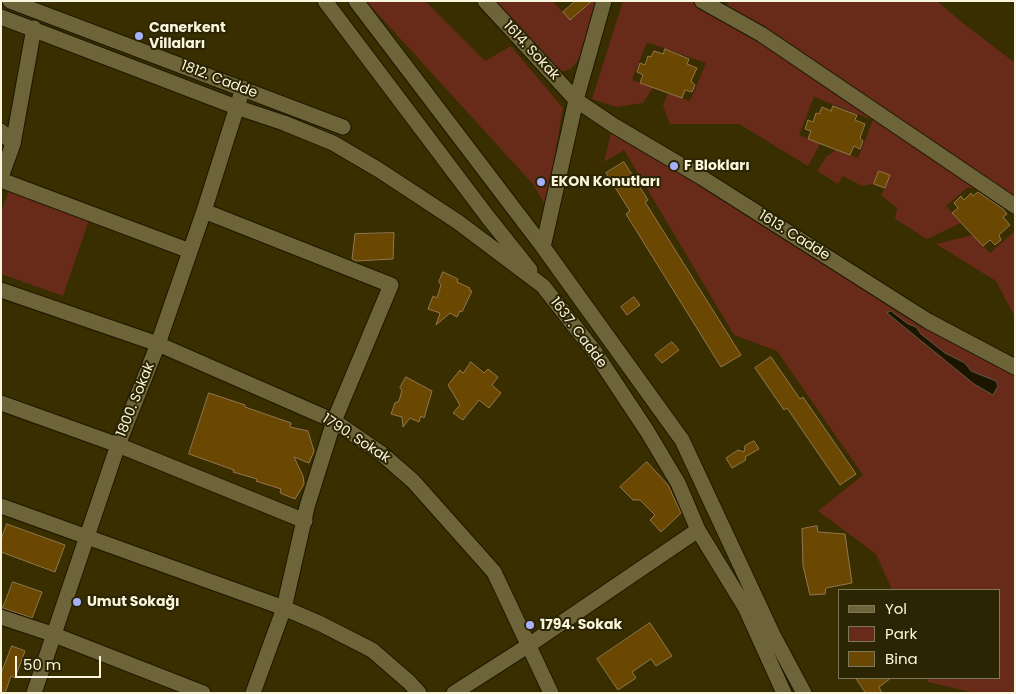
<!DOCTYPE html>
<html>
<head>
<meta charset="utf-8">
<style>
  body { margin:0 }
  #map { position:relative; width:1016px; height:694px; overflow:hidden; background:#382e00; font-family:Poppins,sans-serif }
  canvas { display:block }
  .frame { position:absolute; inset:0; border:2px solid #faf5dd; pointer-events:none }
  .legend { position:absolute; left:838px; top:589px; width:162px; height:90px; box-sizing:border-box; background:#2c2503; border:1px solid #7e785a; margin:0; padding:6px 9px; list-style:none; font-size:15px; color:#faf5dd }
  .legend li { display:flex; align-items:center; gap:10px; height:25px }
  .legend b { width:25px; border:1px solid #7e785a }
  .scale { position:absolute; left:15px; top:656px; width:86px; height:22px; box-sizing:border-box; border:2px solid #faf5dd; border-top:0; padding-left:6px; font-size:15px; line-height:18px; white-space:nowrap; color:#faf5dd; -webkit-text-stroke:4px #2c2503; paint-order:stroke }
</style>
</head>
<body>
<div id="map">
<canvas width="1016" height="694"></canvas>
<div class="frame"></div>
<ul class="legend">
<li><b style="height:6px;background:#6e6439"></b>Yol</li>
<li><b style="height:14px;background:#682b1a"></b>Park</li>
<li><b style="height:14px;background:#6b4802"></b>Bina</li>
</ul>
<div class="scale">50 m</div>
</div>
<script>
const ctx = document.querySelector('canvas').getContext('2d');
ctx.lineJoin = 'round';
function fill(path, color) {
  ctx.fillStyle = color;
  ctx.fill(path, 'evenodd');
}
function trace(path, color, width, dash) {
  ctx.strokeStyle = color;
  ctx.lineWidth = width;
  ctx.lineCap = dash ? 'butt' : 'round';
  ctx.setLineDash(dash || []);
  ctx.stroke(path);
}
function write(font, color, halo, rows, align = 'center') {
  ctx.font = font + ' Poppins,sans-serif';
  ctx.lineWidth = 4;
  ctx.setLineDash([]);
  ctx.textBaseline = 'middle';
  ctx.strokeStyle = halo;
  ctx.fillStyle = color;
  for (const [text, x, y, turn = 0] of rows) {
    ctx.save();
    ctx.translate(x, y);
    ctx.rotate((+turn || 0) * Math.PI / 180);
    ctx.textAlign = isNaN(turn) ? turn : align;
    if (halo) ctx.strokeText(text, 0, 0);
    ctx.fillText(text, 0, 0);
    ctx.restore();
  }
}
fill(new Path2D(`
  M366,1H425L485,61L511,46L563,108L546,206L532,183Z
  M496,1H553L570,20L592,1H598L582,55L571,69L559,72L508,22L509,16Z
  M623,1H701L723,13L729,1H937L964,24L1015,63V217L988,190L967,188L946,206L961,223L927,239L895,219L897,208L881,195L885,188L889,175L879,171L874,184L862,186L843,176L838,184L817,171L827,156L836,150L858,158L873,120L814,97L799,135L820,144L808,166L739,124H670L663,106L668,93L690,101L706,63L647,42L632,80L653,88L643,103L616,107L592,99Z
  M613,125L1015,368V693H975L928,682L927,678H1000V590H892L876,554L818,511L863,475L777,351L734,335L624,150L604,162Z
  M9,190L89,220L63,296L1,274V212Z
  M1015,231V317L996,281L936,244L973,235L990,253Z`), '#682b1a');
const water = new Path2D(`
  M891,311L908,324L916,327L921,334L945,353L965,363L971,371L996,381L998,386L993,395L974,384L887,313Z`);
fill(water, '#1b1500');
trace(water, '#5e5842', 1);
const building = new Path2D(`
  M576,1H592L570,20L563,12Z
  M665,49L689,59L687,64L697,68L691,81L695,85L692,92L685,90L682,98L640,83L643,75L637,72L640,63L645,65L648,56L651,57L654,51L663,54Z
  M833,106L857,115L855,120L865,124L860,138L863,141L860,149L854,146L850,155L808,139L811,131L805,129L808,120L813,122L816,113L819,114L822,107L831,111Z
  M624,162L648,200L645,202L741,355L721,367L626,214L630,211L606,173Z
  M879,171L890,175L885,188L874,184Z
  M978,192L1003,209L1007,214L1003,217L1010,225L999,235L1001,240L995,245L990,240L983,246L952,213L958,208L954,203L961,196L964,200L971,193L973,196Z
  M394,233L393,259L356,261L352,259L355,234Z
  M443,272L458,279L457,282L470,288L469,290L472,291L462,312L460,311L457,317L450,313L436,325L440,313L428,309L433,296L437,298L441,285L439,282Z
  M634,297L640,305L627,315L621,307Z
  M672,342L679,350L662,363L655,355Z
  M771,357L800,399L803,397L856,474L840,485L787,408L784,410L755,368Z
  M471,362L484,373L488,369L498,377L492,385L501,393L489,408L479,400L463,420L453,413L460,405L448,385L460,370L463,373Z
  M406,377L432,391L424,418L421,416L419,422L410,418L403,427L402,417L391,414L395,403L399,401L402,390L400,388Z
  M209,393L245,405V407L291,423L290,427L308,431L314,451L309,463L294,457L303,476L304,484L295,499L280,493L281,489L256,481L257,479L233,472L234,470L189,454Z
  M754,441L759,449L745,457L746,460L732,468L726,458L738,450L744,452L745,446Z
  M647,462L668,485L681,513L661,532L650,520L655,515L640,500H633L620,487Z
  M7,524L65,545L55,572L1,552V540Z
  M817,526L818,532L845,534L852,583L826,588L825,594L810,595L803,566L802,529Z
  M13,582L42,592L32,618L3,608Z
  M650,623L672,656L656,666L651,659L632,672L636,678L618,690L597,659Z
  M12,646L25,651L15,678L11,676L5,693H1V674Z
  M856,678H891L879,687L882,693H866Z`);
fill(building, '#6b4802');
trace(building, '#917650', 1);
const minor = new Path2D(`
  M10,1L343,127
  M325,1L487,216L530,270
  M356,1L543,247L682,440L773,635L804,693
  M485,1L576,100L613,125L701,177L928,321L1015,367
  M702,1L761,34L1015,206
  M1,17L236,107L284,123L333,143L379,170L458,222L543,286L594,351L647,431L678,483L698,530L745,607L784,693
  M1,131L13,144
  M1,177L13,144L34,28
  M1,180L190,251
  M204,211L391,285L334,421L307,507L284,608L253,693
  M543,247L576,100L604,1
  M1,290L158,344L334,421L382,454L413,481L494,572L551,693
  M1,403L118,445L305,521
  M1,506L284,608L321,624L372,650L409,682L419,693
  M1,617L52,634L203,693
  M34,693L118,445L158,344L204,211L243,88
  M454,693L529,645L698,530`);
trace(minor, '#1c1702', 17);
trace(minor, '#6e6439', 15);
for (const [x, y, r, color] of [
  [139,36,5,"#a5b1fc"],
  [674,166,5,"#a5b1fc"],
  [541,182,5,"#a5b1fc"],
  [77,602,5,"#a5b1fc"],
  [530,625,5,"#a5b1fc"]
]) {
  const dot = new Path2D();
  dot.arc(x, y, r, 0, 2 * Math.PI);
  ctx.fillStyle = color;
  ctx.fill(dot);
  trace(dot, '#2c2503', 2);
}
write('bold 14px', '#faf5dd', '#2c2503', [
  ["Canerkent",149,28],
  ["Villaları",149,44],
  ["F Blokları",684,166],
  ["EKON Konutları",551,182],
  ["Umut Sokağı",87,602],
  ["1794. Sokak",540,625]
], 'left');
write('14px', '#faf5dd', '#2c2503', [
  ["1614. Sokak",531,51,47],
  ["1812. Cadde",219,80,21],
  ["1613. Cadde",794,236,32],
  ["1637. Cadde",578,333,53],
  ["1800. Sokak",136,400,-68],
  ["1790. Sokak",356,439,33]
]);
</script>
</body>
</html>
